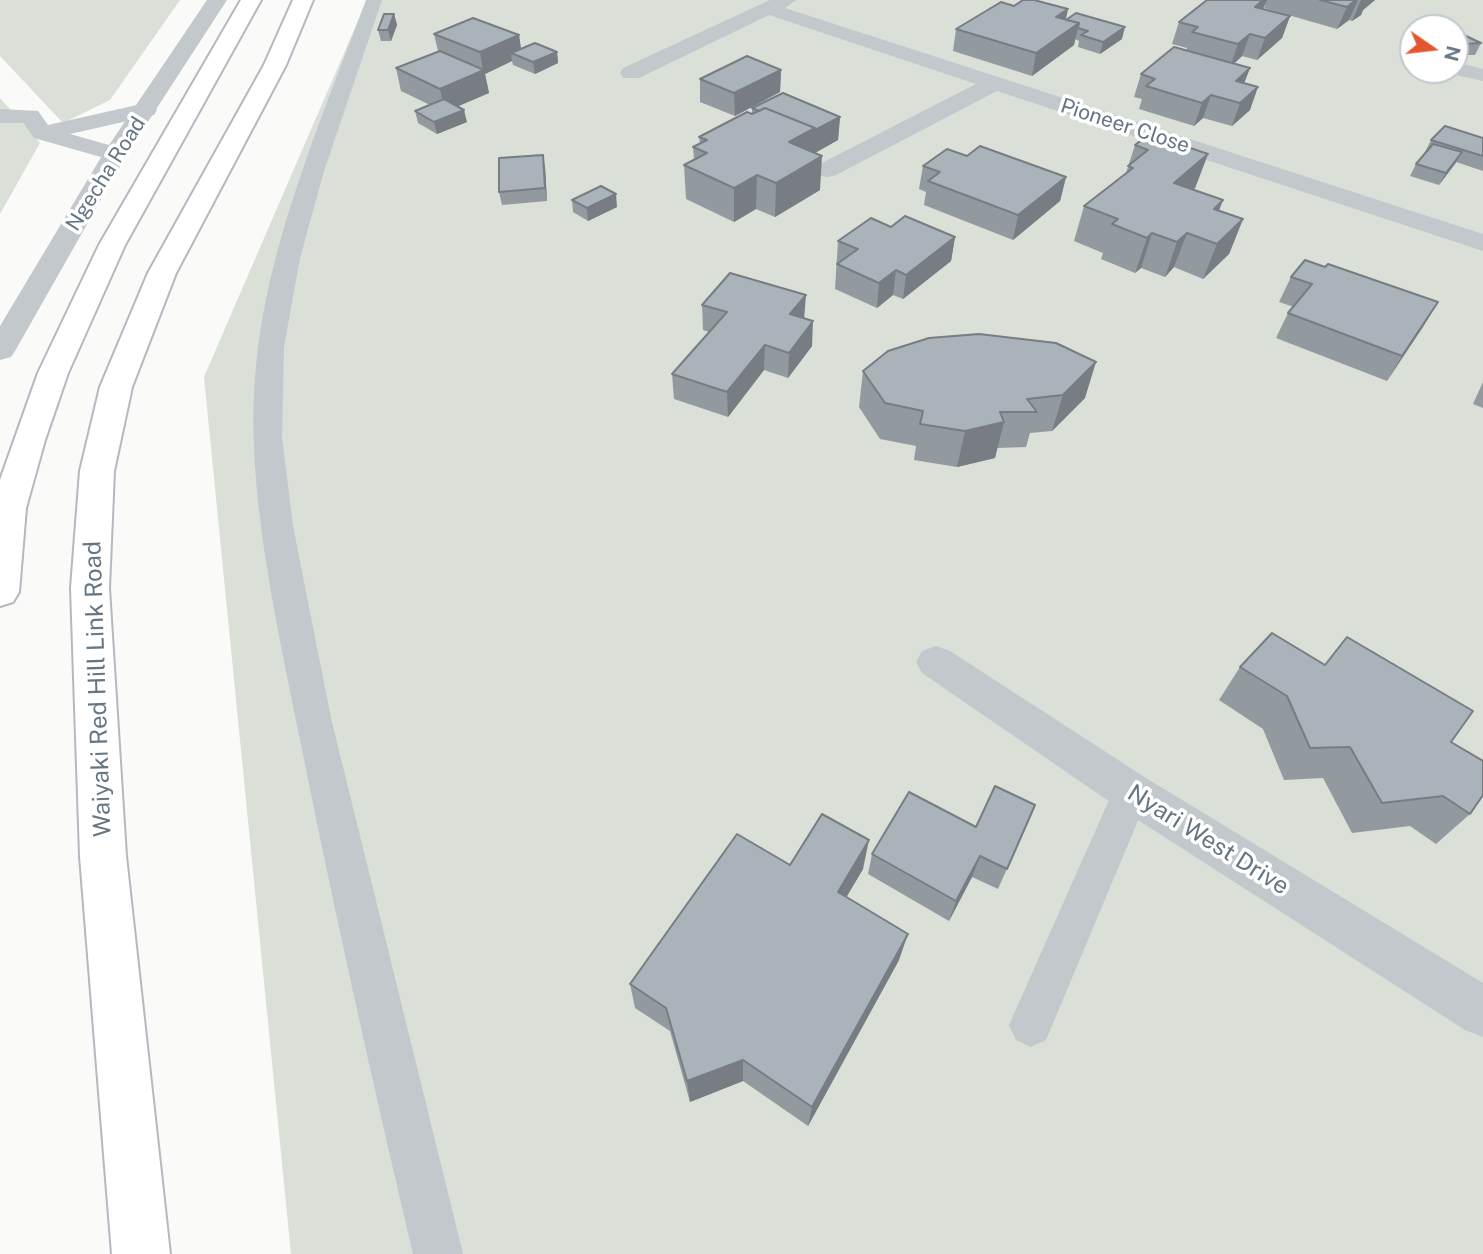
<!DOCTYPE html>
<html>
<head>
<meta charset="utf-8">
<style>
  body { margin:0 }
  #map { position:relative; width:1483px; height:1254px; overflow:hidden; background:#fafaf8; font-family:"Public Sans",sans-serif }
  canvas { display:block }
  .north { position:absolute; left:1399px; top:14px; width:70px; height:70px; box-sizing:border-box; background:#fff; border:2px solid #c1c8cd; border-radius:50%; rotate:104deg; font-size:19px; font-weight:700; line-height:28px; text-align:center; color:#657683 }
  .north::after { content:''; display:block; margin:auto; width:24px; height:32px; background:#e4572e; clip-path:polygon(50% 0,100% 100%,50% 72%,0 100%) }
</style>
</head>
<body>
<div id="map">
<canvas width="1483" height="1254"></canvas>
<div class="north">N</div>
</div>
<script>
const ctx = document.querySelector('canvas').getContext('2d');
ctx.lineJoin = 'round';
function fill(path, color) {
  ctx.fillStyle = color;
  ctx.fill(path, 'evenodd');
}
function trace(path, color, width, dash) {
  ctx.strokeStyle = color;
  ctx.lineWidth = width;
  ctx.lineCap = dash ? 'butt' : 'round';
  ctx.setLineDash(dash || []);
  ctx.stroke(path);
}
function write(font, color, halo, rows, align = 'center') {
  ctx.font = font + ' "Public Sans",sans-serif';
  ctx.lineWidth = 7;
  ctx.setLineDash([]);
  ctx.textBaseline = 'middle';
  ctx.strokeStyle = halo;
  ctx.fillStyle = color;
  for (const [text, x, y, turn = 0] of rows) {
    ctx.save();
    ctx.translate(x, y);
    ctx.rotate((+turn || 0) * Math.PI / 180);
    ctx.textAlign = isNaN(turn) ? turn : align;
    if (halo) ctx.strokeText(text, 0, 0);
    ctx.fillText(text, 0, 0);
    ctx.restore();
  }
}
fill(new Path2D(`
  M0,0H180L110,100L63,123L0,56Z
  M367,0H1483V1254H291L204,377ZM1413,28H1455V70H1413Z
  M0,98L40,143L0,214Z`), '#dadfd7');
const secondary = new Path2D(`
  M241,0H261L125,245L68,373L45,440L26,508L19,592L13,602L0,606V480L38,373L99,245Z
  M293,0H313L286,65L176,273L132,387L114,471L109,588L126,856L170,1254H112L80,856L71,588L80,471L100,387L148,273L264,65Z`);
trace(secondary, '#b3babf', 4);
fill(new Path2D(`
  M366,0H382L324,171L300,258L284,347L282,437L293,526L331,718L463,1254H413C372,1080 333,905 298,730C276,620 246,488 255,377C265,247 321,121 366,0Z
  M1131,775L1144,780L1150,792L1046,1040L1031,1047L1016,1040L1009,1025L1118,780Z`), '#c3c8cc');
fill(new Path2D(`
  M770,0H796L785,8L1483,234V251L997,91L836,175L827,177L818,175L815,170L818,165L976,84L769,15L639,78H623L620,73L623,68Z
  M1455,62L1483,69V81L1447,73L1446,70H1455Z
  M146,103L154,105L157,110L154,115L70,134L123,149L127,154L123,159L115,161L34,138L23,123H0V109L38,111L48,125Z
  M936,646L950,651L1146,778L1483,983V1037L1465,1030L1116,806L922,673L916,662L922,651Z`), '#c3c8cc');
fill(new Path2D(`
  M207,0H227L127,154L15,351L11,357L0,360V326L103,154Z`), '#c3c8cc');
fill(secondary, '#fff');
fill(new Path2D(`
  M1207,0H1375L1363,10L1361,15L1352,21L1349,20L1337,29L1264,8L1265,5H1264L1263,9L1290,16L1282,38L1257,60L1242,56L1234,64L1250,68L1244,83L1250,110L1232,126L1203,118L1194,126L1139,109L1142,99L1134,97L1141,74L1186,51L1187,48L1172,44L1179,22Z
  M394,14L397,25L391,41H381L378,30Z
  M1066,20L1122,39L1100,54L1078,47L1079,41L1075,39L1074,45L1032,76L953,51L956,29Z
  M434,34L519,35L521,49L557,52L558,63L535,74L513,65L512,61L485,74L489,93L457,106L467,122L437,134L418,123L415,111L430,105L401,91L396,68L438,51Z
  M1456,38L1481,43L1475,55H1457L1455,54Z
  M781,70L780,92L735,116L700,102V79Z
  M752,108L840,117L838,140L815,153L820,190L775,217L756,209L734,222L686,199L684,165L694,160L693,147L700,144L699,137L752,114Z
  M1483,138V171L1456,162L1439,185L1410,176L1416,164L1426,153L1425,152L1431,140Z
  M1135,145L1208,154L1195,188L1193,190L1219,210L1243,219L1229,254L1203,279L1174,267L1165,277L1141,268L1135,273L1101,259L1103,253L1074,241L1084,206L1126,173Z
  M923,166L1066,177L1060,201L1013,240L924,205L926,192L919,189Z
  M545,167L547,201L502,205L499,192Z
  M572,200L617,207L588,221L573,212Z
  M891,227L955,237L951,261L903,299L893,295L877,308L835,289L838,241Z
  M1325,267L1438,302L1387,381L1276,338L1288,313L1294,307L1279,302L1291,277Z
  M702,305L804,318L812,346L788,378L764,370L728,417L674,399L672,374L709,332L703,330Z
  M863,371L1085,398L1052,431L1030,433L1026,447L997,448L995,458L957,467L914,460L916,446L880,439L859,407Z
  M1483,382V408L1473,404Z
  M1240,667L1451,742L1470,814L1436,844L1410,826L1352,833L1323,778L1284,780L1263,729L1219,700Z
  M1035,805L998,889L972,877L949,921L868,874L872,854L976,827Z
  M790,865L863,869L846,897L899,960L808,1126L743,1081L690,1102L670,1031L635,1008L630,984Z`), '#929a9f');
fill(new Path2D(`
  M1263,0H1267L1259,18L1255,7Z
  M1356,0H1358L1349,20L1337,29L1347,7Z
  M1361,0H1375L1363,10L1361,15L1352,21Z
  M1068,9L1065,24L1056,17Z
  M394,14L397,25L391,41L388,30Z
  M1290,16L1282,38L1257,60L1265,38Z
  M1079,23L1074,45L1032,76L1036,53Z
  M1125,27L1122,39L1100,54L1103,42Z
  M1250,34L1242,56L1230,67L1238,44Z
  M519,35L522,57L511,53L512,61L485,74L489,93L445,112L440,89L483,70L480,52Z
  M557,52L558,63L535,74L533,62Z
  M1250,68L1241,91L1236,81Z
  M781,70L780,92L735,116L734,93Z
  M1258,87L1250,110L1232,126L1240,103Z
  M1211,95L1203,118L1194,126L1202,103Z
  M464,110L467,122L437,134L434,122Z
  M840,117L838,140L813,154L789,142L815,128Z
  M1462,152L1455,164L1439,185L1446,173Z
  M1208,154L1195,188L1162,217L1174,183Z
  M543,155L545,167L547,201L545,188Z
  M822,156L820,190L775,217L776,183Z
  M757,175L756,209L734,222V188Z
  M1066,177L1060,201L1013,240L1018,215Z
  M616,194L617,207L588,221L587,208Z
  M1223,200L1210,235L1214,209Z
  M1243,219L1229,254L1203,279L1217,244Z
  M1152,233L1141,268L1135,273L1147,238Z
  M1187,233L1174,267L1165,277L1177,242Z
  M955,237L951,261L903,299L906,275Z
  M896,270L893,295L877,308L879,283Z
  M806,295L804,320L790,314Z
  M1438,302L1423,327L1387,381L1402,356Z
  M813,321L812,346L788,378L789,353Z
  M765,345L764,370L728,417L727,392Z
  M1096,362L1085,398L1052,431L1063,395Z
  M1004,422L995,458L957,467L965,431Z
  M869,840L863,869L833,920L838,892Z
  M980,856L972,877L949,921L956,901Z
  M908,934L899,960L808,1126L812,1107Z
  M743,1060V1081L690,1102L687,1081Z`), '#777d82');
const building = new Path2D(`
  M1023,0H1034L1068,9L1056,17L1079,23L1036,53L956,29L1001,2L1014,6Z
  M1207,0H1263L1255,7L1290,16L1265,38L1250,34L1238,44L1192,32L1198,27L1179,22Z
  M1320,0H1356L1347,7Z
  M1076,13L1125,27L1103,42L1081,35L1088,31L1078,28L1079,23L1066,20Z
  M384,14H394L388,30H378Z
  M473,18L519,35L480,52L434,34Z
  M1466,36L1481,43L1463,44L1456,38Z
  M535,43L557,52L533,62L511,53Z
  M1174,47L1250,68L1236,81L1258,87L1240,103L1211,95L1202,103L1146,86L1155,79L1141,74Z
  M440,51L484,70L440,89L396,68Z
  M747,56L781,70L734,93L700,79Z
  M783,93L840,117L815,130V128L765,108L759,111L752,108Z
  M444,99L464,110L434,122L415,111Z
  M765,108L815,128L789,142L822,156L776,183L757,175L734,188L684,165L707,153L693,147L707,140L699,137L747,112L752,114Z
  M1445,126L1483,138V156L1431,140Z
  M1149,134L1208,154L1174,183L1223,200L1214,209L1243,219L1217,244L1187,233L1177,242L1152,233L1147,238L1112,224L1118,219L1084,206L1133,168L1128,166L1148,150L1135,145Z
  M1433,144L1462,152L1446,173L1416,164Z
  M980,146L1066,177L1018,215L928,181L940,172L923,166L947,149L967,156Z
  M543,155L545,188L499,192V158Z
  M601,186L616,194L587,208L572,200Z
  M905,216L955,237L906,275L896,270L879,283L837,264L858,249L838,241L871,218L891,227Z
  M1305,260L1325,267L1328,264L1438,302L1402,356L1288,313L1312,284L1291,277Z
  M730,273L806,295L790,314L813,321L789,353L765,345L727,392L672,374L727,312L702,305Z
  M979,334L1056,343L1096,362L1063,395L1027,399L1037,412H1000L1004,422L965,431L920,424L923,411L885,403L863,371L888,351L929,338Z
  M1272,633L1325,665L1347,637L1473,711L1451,742L1483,761V795L1470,814L1443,796L1382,803L1350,747L1310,748L1287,696L1240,667Z
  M995,786L1035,805L1007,869L980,856L956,901L872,854L909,792L976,827Z
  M822,814L869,840L838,892L908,934L812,1107L743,1060L687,1081L666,1008L630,984L737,834L790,865Z`);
fill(building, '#aab3b9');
trace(building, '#777d82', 2);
write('21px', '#657683', '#fff', [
  ["Pioneer Close",1125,126,18],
  ["Ngecha Road",106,174,-58]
]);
write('24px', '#657683', '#fff', [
  ["Waiyaki Red Hill Link Road",98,689,-92],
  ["Nyari West Drive",1208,840,32]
]);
</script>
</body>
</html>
